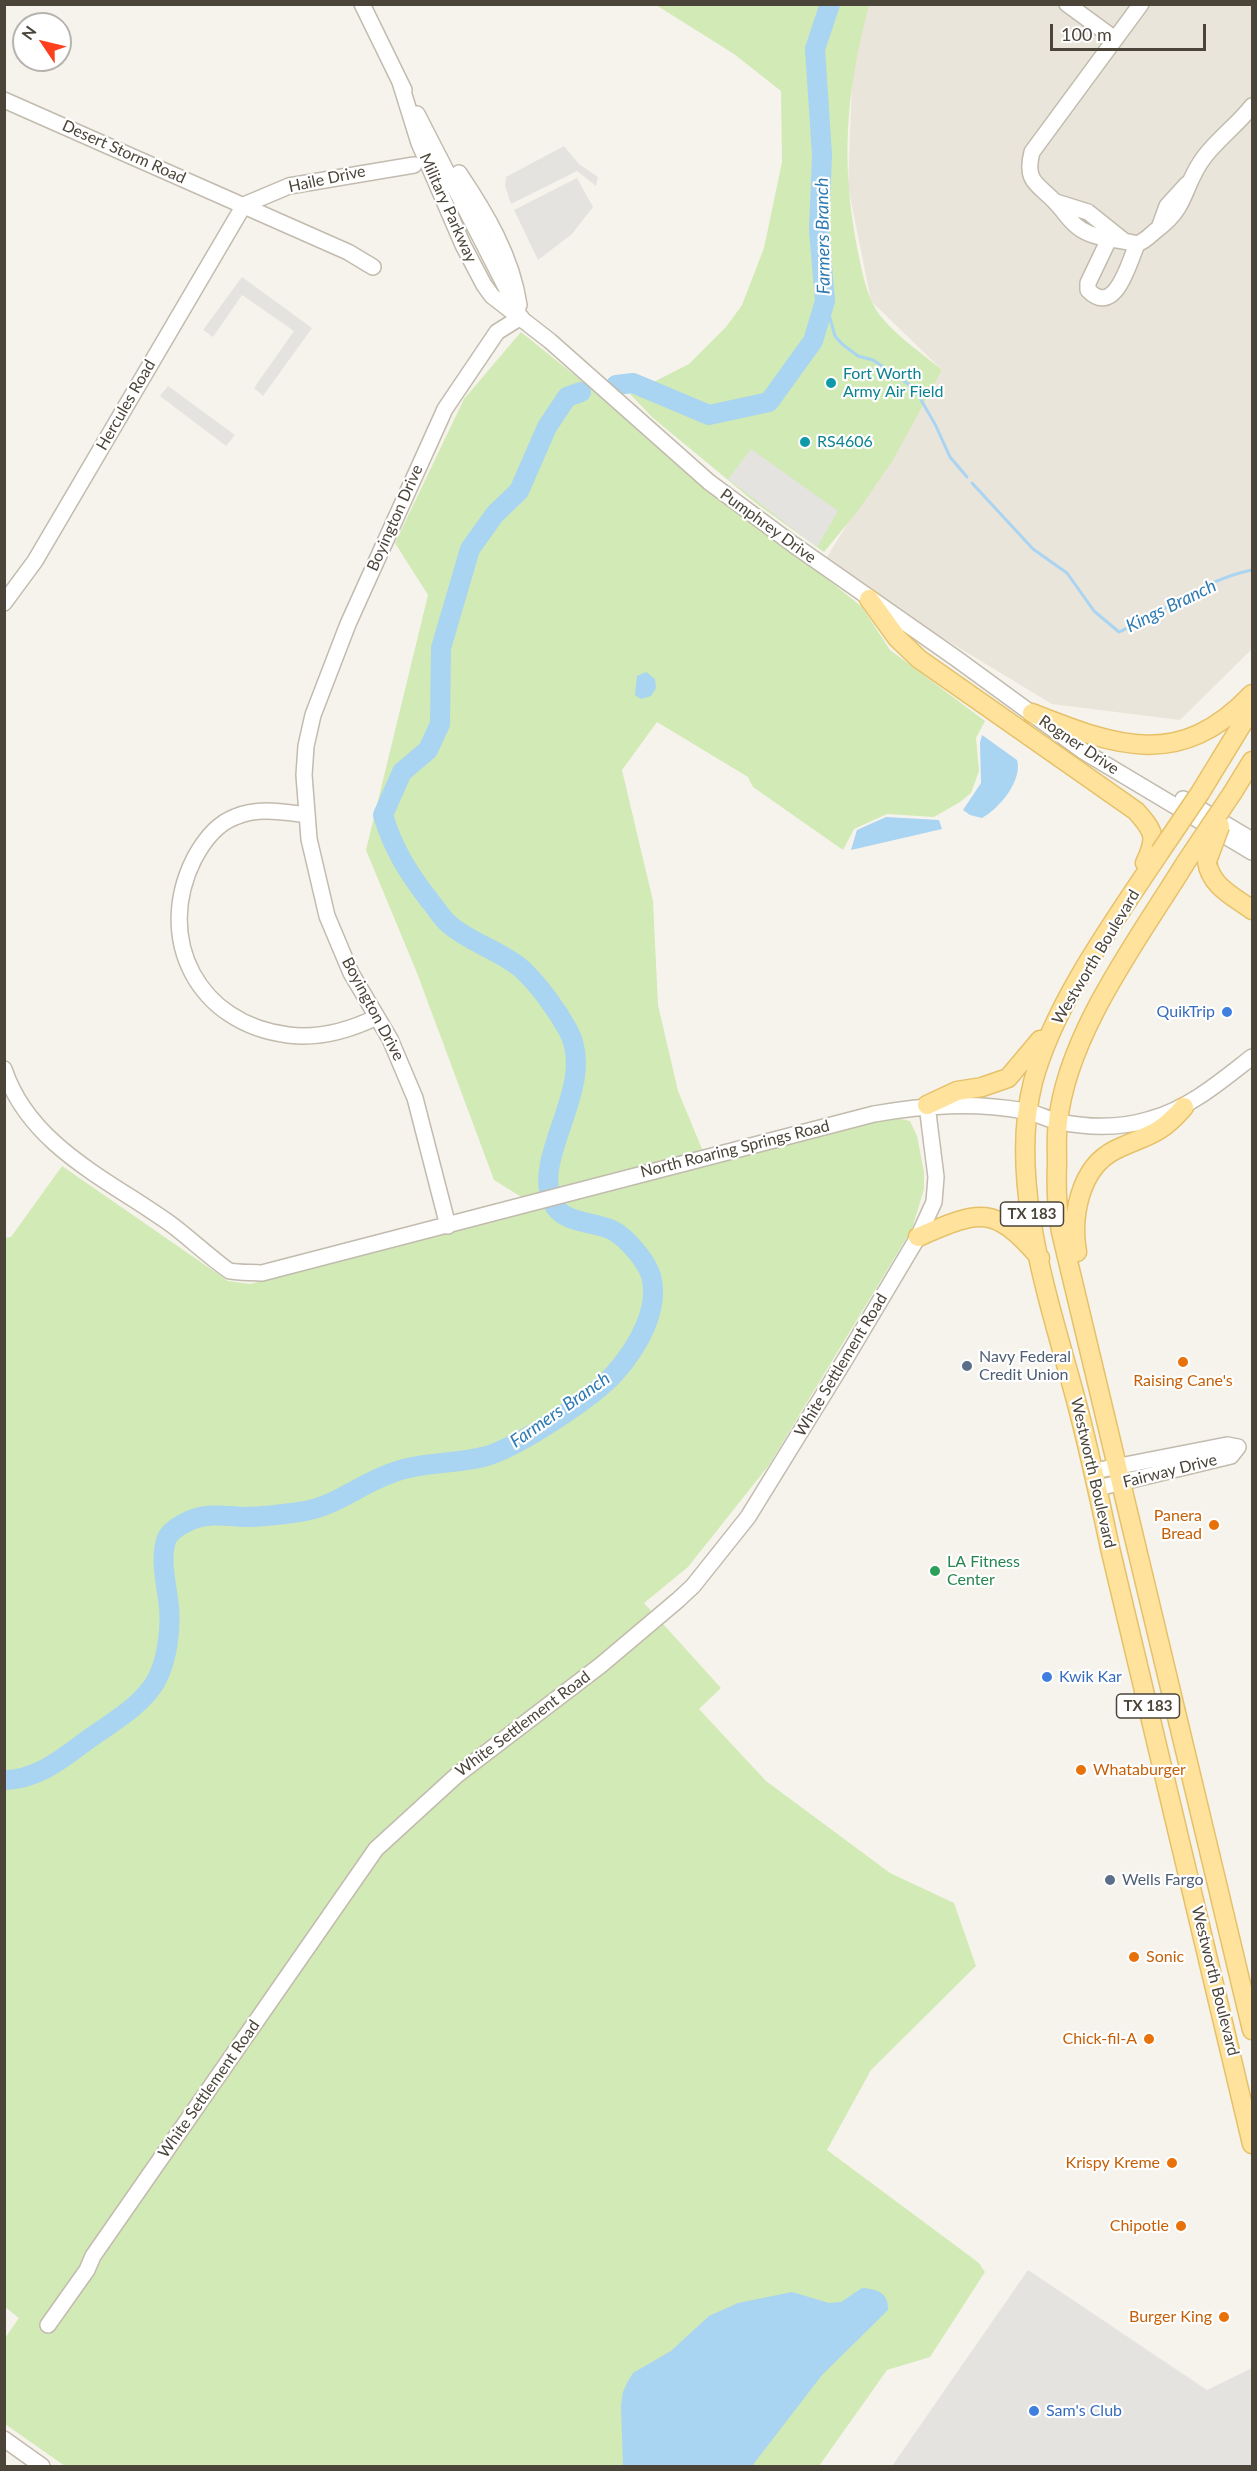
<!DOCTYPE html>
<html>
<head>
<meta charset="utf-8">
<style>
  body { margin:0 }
  #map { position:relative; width:1257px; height:2471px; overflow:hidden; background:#f6f3ec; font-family:Lato,sans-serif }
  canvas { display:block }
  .frame { position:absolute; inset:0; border:6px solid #4b4439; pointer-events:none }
  .north { position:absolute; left:12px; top:12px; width:60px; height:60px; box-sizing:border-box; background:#fff; border:2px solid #b7b4b0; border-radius:50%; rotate:305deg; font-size:16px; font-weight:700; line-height:24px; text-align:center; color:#4b4439 }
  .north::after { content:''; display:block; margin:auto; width:21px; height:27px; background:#fc3f1d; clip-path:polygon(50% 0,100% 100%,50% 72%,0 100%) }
  .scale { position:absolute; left:1050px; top:24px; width:156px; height:27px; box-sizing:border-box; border:3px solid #4b4439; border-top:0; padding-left:8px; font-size:18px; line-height:21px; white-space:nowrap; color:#4b4439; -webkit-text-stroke:4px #fff; paint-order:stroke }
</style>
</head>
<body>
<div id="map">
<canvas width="1257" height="2471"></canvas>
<div class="frame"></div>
<div class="north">N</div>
<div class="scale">100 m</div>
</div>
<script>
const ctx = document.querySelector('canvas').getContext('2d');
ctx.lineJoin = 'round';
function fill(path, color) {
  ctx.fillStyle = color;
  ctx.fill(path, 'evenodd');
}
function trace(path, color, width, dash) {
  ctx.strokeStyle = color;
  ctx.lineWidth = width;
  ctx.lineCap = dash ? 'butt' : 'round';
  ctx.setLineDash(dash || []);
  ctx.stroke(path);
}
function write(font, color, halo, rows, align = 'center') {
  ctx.font = font + ' Lato,sans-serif';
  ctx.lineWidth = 4.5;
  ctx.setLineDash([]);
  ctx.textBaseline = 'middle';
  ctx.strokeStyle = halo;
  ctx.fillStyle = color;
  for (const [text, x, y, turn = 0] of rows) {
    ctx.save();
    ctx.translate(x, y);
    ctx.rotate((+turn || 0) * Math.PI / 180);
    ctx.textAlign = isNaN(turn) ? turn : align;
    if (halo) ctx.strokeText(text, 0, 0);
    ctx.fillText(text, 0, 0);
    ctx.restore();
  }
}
fill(new Path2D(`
  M855,5H1252V649L1180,720L1052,704L822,565L942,370L871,301L848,186Z`), '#eae5da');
fill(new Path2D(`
  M656,5H869C846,93 840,161 858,252C863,276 867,300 883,319C899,338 923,354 942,370L893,460L857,512L824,552L757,504L653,418L630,394L689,364L726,327L742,305L764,248L782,162L781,91L734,54Z
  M521,332L862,607L890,650L985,721L976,738L979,771L971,793L960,802L934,817L887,814L854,829L843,850L753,787L748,777L657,722L622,770L653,901L658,1005L678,1091L707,1161L887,1116L910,1121L917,1136L924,1172V1189L912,1229L769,1465L688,1567L644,1603L721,1688L699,1709L766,1781L890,1873L954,1903L976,1966L871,2070L827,2150L979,2263L985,2272L930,2357L887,2370L819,2466H65L5,2424V2338L19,2318L5,2307V1238L11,1237L62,1166L228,1281L250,1284L539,1208L494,1180L417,973L366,850L428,595L395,543L464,399Z`), '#d2eab5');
fill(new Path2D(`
  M564,146L579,164L598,177L596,186L577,171L511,204L505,186L506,177Z
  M577,178L593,207L572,234L538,260L514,210Z
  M242,277L312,328L263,396L254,388L294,331L242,295L213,337L203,330Z
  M168,386L235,435L226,446L160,396Z
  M751,449L838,511L817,547L728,479Z
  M1028,2270L1207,2390L1252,2368V2466H892Z`), '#e5e3e0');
fill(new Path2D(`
  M646,672L655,679L656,688L651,696L641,699L635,695L637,676Z
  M982,735L1017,760C1023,780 999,809 982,818L970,815L963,810L981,783L980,743Z
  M886,817L939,820L942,829L851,850L857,830Z
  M862,2288C877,2289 889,2293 888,2310L822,2375L752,2466H623L621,2405L623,2392L628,2381L633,2373L671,2351L709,2316L738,2303L792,2292L829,2303L841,2302Z`), '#a9d4f2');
trace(new Path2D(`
  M825,301L835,336L842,344L858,356L873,360L914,388L935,424L950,457L967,477
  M972,483L1033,549L1067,573L1094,611L1119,632C1162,613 1205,579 1252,570`), '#a9d4f2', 3);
trace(new Path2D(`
  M616,385L633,383L709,415L769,402L813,341L825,301L819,230L822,155L815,49L830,4
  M4,1780C36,1780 62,1759 86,1741C109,1724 141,1707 156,1681C167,1661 171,1630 169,1607C167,1586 159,1558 167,1538C171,1530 182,1524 191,1520C209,1513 225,1516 244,1517C263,1517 286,1514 305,1511C337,1505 359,1485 389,1474C420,1461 455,1465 487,1456C519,1446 593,1398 615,1373C637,1348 660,1310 651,1276C646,1260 626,1237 612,1230C593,1221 561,1224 552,1201C532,1154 598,1085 568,1030C557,1010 539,985 522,969C501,951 471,943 450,925C442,919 437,909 430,901C409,874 393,849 383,815L402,772L428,750L440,724L441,648L470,549L495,514L519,491L547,427L567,397L581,392`), '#a9d4f2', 20);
const minor = new Path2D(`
  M362,4L404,90
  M1067,4L1115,39
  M1141,4L1032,152C1024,183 1039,184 1056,203C1065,212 1070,223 1082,230C1099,240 1119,239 1137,244C1146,241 1151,234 1159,228C1189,205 1183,184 1205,156C1219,138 1238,124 1252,106
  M400,82L419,143L463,245L484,285L492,296L550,341L709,482L794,545L957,659L1083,751L1252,852
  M4,100L348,252L373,267
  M417,114L518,311
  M459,173C486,213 512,257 519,305
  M1056,202L1088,212L1123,240
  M1159,228L1167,206L1187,184
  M1109,239L1088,283V290C1115,318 1129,263 1137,244
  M4,603L35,561L244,205L289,186L414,165
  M1183,799L1252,840
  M307,815C283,812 258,807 235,817C216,824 203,842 194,859C154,939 198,1024 288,1035C318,1039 350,1030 377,1017
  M4,1069C30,1147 110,1180 172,1225C182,1232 224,1269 230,1271C240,1273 252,1272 262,1273L874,1114C926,1105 973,1102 1025,1111C1037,1113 1048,1120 1060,1122C1090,1128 1122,1128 1151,1119C1190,1108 1221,1081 1252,1057
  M448,1226L415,1098L390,1039L351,973L327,916L309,839L304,775L306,746L313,715L348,624L445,409L497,332L521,317
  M1094,1471L1227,1445L1238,1447L1231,1456L1098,1488
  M48,2325L87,2270L93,2256L376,1849L457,1775L601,1665L678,1600L693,1586L748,1517L846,1358L918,1237L934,1202L936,1177L927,1105
  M4,2439L42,2466`);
const major = new Path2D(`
  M869,599L897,638L919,659L1136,811C1155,832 1157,838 1145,863
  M1032,713C1118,747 1180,770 1252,694
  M1233,792L1252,761
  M1200,793L1252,708
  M1160,852C1115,920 1054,1003 1033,1082C1008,1181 1048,1297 1074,1393C1088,1444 1099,1496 1110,1548L1252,2144
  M1207,861C1210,886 1233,896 1252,910
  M1186,862C1140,937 1067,1033 1058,1122C1056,1136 1057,1150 1057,1164C1056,1186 1057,1210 1061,1232L1252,2030
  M927,1105L957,1091L982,1087L1008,1078L1040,1040
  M918,1237C979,1211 993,1203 1040,1258
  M1077,1252C1071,1218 1079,1168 1115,1150C1148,1134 1158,1137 1184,1107`);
trace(minor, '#c2bbae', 18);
trace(major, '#e6c16a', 21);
trace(minor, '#fff', 15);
trace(major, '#ffe39c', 18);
const majorBridge = new Path2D(`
  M1160,852L1200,793
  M1207,861L1220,826
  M1186,862L1233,792`);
trace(majorBridge, '#e6c16a', 21, []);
trace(majorBridge, '#ffe39c', 18);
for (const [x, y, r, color] of [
  [831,383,6,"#0f9aa8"],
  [805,442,6,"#0f9aa8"],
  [1227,1012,6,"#3f7fe0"],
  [1183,1362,6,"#e8710a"],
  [967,1366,6,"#5c6f8a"],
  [1214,1525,6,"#e8710a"],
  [935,1571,6,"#2e9e5b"],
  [1047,1677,6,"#3f7fe0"],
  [1081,1770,6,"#e8710a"],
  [1110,1880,6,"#5c6f8a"],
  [1134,1957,6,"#e8710a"],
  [1149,2039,6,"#e8710a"],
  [1172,2163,6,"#e8710a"],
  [1181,2226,6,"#e8710a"],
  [1224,2317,6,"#e8710a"],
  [1034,2411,6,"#3f7fe0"]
]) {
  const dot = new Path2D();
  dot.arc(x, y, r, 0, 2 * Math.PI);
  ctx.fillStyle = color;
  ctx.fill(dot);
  trace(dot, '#fff', 2);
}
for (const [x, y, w] of [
  [1032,1214,63],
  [1148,1706,63]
]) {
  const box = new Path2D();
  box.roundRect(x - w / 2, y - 12, w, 24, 4.5);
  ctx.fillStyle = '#fff';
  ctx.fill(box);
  trace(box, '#4b4439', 1.5);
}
write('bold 15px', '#4b4439', null, [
  ["TX 183",1032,1214],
  ["TX 183",1148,1706]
]);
write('16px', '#4b4439', '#fff', [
  ["Desert Storm Road",124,152,24],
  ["Haile Drive",327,179,-12],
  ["Military Parkway",448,208,66],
  ["Hercules Road",126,405,-60],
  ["Boyington Drive",395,518,-66],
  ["Pumphrey Drive",768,526,36],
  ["Rogner Drive",1079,745,34],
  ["Westworth Boulevard",1096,957,-59],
  ["Boyington Drive",373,1009,62],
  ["North Roaring Springs Road",735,1149,-14],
  ["White Settlement Road",841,1365,-59],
  ["Fairway Drive",1170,1471,-14],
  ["Westworth Boulevard",1093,1473,77],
  ["White Settlement Road",523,1724,-37],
  ["Westworth Boulevard",1215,1981,76],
  ["White Settlement Road",209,2089,-55]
]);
write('16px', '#0d838f', '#fff', [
  ["Fort Worth",843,374],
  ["Army Air Field",843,392],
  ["RS4606",817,442]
], 'left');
write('16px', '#366cbe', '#fff', [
  ["QuikTrip",1215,1012,"right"],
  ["Kwik Kar",1059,1677],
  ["Sam's Club",1046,2411]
], 'left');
write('16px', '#4e5e75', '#fff', [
  ["Navy Federal",979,1357],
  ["Credit Union",979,1375],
  ["Wells Fargo",1122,1880]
], 'left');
write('16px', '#c56008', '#fff', [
  ["Raising Cane's",1183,1381,"center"],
  ["Panera",1202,1516],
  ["Bread",1202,1534],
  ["Whataburger",1093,1770,"left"],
  ["Sonic",1146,1957,"left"],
  ["Chick-fil-A",1137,2039],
  ["Krispy Kreme",1160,2163],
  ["Chipotle",1169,2226],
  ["Burger King",1212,2317]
], 'right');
write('16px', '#27864d', '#fff', [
  ["LA Fitness",947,1562],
  ["Center",947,1580]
], 'left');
write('italic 18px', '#2e7ab2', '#fff', [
  ["Farmers Branch",823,236,-91],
  ["Kings Branch",1171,606,-26],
  ["Farmers Branch",560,1410,-35]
]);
</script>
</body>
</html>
